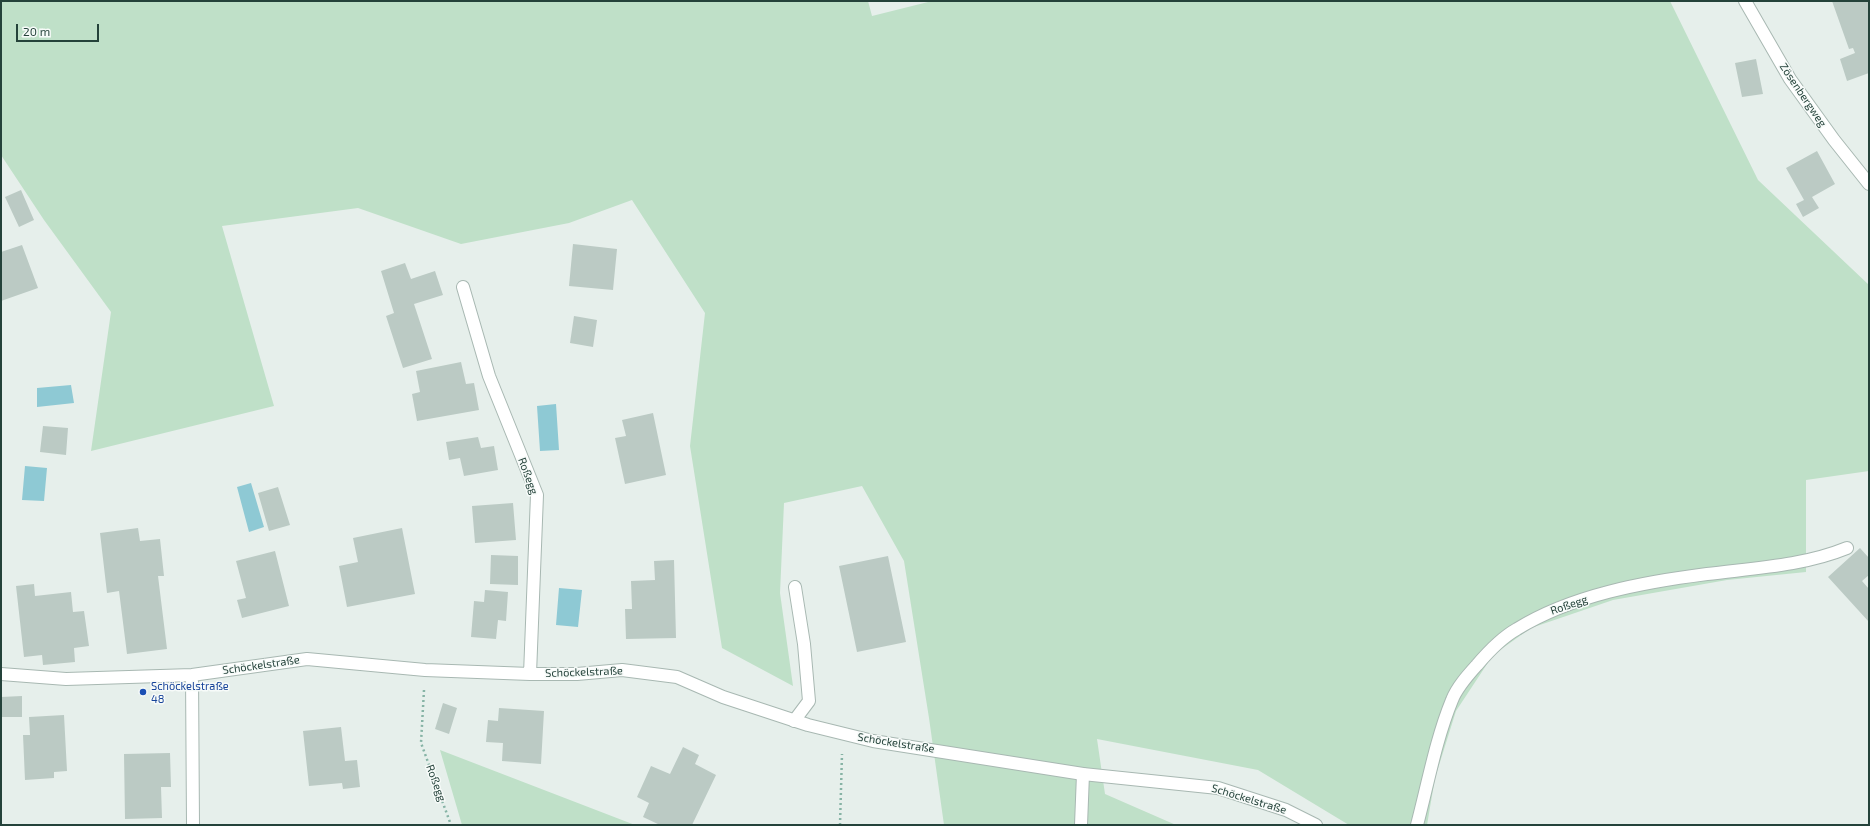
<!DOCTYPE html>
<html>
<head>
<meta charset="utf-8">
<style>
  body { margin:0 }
  #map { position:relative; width:1870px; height:826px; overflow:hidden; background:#e6efeb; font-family:"Exo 2",sans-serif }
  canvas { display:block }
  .frame { position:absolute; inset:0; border:2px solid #24423a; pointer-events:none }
  .scale { position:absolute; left:16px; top:24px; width:83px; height:18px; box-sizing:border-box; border:2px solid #24423a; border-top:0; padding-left:5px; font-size:12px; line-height:14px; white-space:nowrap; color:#24423a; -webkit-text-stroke:3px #f7fbf9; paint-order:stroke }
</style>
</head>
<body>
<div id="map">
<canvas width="1870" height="826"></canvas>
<div class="frame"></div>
<div class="scale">20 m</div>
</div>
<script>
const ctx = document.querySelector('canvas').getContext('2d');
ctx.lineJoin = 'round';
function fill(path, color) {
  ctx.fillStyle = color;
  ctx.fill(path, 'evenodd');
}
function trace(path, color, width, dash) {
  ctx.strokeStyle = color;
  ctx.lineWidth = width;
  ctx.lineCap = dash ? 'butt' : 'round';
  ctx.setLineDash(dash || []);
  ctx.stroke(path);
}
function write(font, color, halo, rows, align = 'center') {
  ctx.font = font + ' "Exo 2",sans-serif';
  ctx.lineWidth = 3;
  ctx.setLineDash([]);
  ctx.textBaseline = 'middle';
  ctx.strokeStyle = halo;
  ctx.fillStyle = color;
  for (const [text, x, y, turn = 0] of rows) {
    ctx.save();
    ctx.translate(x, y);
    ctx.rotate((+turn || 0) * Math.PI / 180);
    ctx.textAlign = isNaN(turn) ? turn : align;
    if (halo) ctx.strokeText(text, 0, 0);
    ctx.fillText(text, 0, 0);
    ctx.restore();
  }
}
fill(new Path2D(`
  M1,1H868L872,16L932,1H1670L1758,180L1869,285V471L1806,480V572L1727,580L1613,600L1531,628L1493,655L1456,711L1435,778L1427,825H1349L1258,770L1097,739L1105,794L1176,825H944L929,718L904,561L862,486L784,503L780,593L793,686L722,648L690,446L705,313L632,200L569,223L461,244L358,208L222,226L274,406L91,451L111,312L44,220L1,155Z
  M440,750L635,825H462Z`), '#bfe0c8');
fill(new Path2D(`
  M71,385L74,403L37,407V388Z
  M556,404L559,450L540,451L537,406Z
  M25,466L47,468L44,501L22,500Z
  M251,483L264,527L249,532L237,487Z
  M559,588L582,590L578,627L556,625Z`), '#8ec9d4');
fill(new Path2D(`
  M1832,1H1868L1869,3V73L1847,81L1840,59L1855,53L1853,48L1849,49Z
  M1756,59L1763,94L1742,97L1735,63Z
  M1817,151L1835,184L1812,197L1819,208L1803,217L1796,204L1804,200L1786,168Z
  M21,190L34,220L19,227L5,197Z
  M573,244L617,249L613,290L569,286Z
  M22,245L38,288L1,301V252Z
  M405,263L411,279L435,271L443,295L414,304L432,359L403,368L386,316L394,313L381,271Z
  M574,316L597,320L593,347L570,343Z
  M461,362L466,384L474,383L479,410L417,421L412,394L420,392L416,371Z
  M653,413L666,475L625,484L615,438L626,436L622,420Z
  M43,426L68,428L66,455L40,452Z
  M478,437L481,448L494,446L498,470L464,476L460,458L449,460L446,442Z
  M278,487L290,525L269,531L258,493Z
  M513,503L516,540L475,543L472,506Z
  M138,528L140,541L160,539L164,576H158L167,649L127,654L119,591L107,593L100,533Z
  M402,528L415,594L347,607L339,566L358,562L353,538Z
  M1860,548L1869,558V575L1862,581L1869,589V622L1828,577Z
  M275,551L289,606L242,618L237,600L246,598L236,561Z
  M491,555L518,556V585L490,584Z
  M888,556L906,642L857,652L839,566Z
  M674,560L676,638L626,639L625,609H632L631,581L655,580L654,561Z
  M34,584L35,596L71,592L73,612L84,611L89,646L74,648L75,662L43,665L42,655L24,657L16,586Z
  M485,590L508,592L506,621L498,620L496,639L471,637L474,601L484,602Z
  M22,696V717H1V697Z
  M443,703L457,708L449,734L435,729Z
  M499,708L544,711L541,764L502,761L503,743L486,742L488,720L498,721Z
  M64,715L67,771L54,772V778L25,780L23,735H30L29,717Z
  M341,727L345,761L357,760L360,787L343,789L342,783L309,786L303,731Z
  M683,747L699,755L695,764L716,775L692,825H660L643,817L649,803L637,797L651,766L670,774Z
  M170,753L171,787H161L162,818L125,819L124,754Z`), '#bbcac4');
const lane = new Path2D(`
  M794,721L809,701L804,644L795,587
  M1081,825L1083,774
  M1417,825C1428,783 1436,739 1452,700C1457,687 1468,675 1477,665C1488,652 1501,638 1517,629C1572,595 1644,582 1707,574C1754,568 1803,566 1847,548`);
const street = new Path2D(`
  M1745,1L1790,79L1834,140L1869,184
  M463,287L489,376L537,495L530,674
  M1,674L66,679L192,675L307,659L425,670L530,674H577L622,670L677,677L723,697L808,725L873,741L1083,774L1218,788L1286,810L1316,825
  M192,675L193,825`);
trace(lane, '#a8b8b2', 14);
trace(street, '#a8b8b2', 14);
trace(new Path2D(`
  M424,690L421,743L451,825
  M840,825L842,754`), '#86b3a5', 2.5, [2, 3]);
trace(lane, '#fff', 12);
trace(street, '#fff', 12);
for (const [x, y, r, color] of [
  [143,692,4,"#1a4fb4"]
]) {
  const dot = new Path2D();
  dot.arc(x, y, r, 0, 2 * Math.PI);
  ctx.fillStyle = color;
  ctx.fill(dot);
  trace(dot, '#f7fbf9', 1.5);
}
write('11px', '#24423a', '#f7fbf9', [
  ["Zösenbergweg",1803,95,56],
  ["Roßegg",528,476,70],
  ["Roßegg",1569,605,-19],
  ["Schöckelstraße",261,665,-8],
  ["Schöckelstraße",584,672,-2],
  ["Schöckelstraße",896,743,9],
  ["Roßegg",436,783,70],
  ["Schöckelstraße",1249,799,17]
]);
write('11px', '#164399', '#f7fbf9', [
  ["Schöckelstraße",151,686],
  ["48",151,699]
], 'left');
</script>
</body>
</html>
